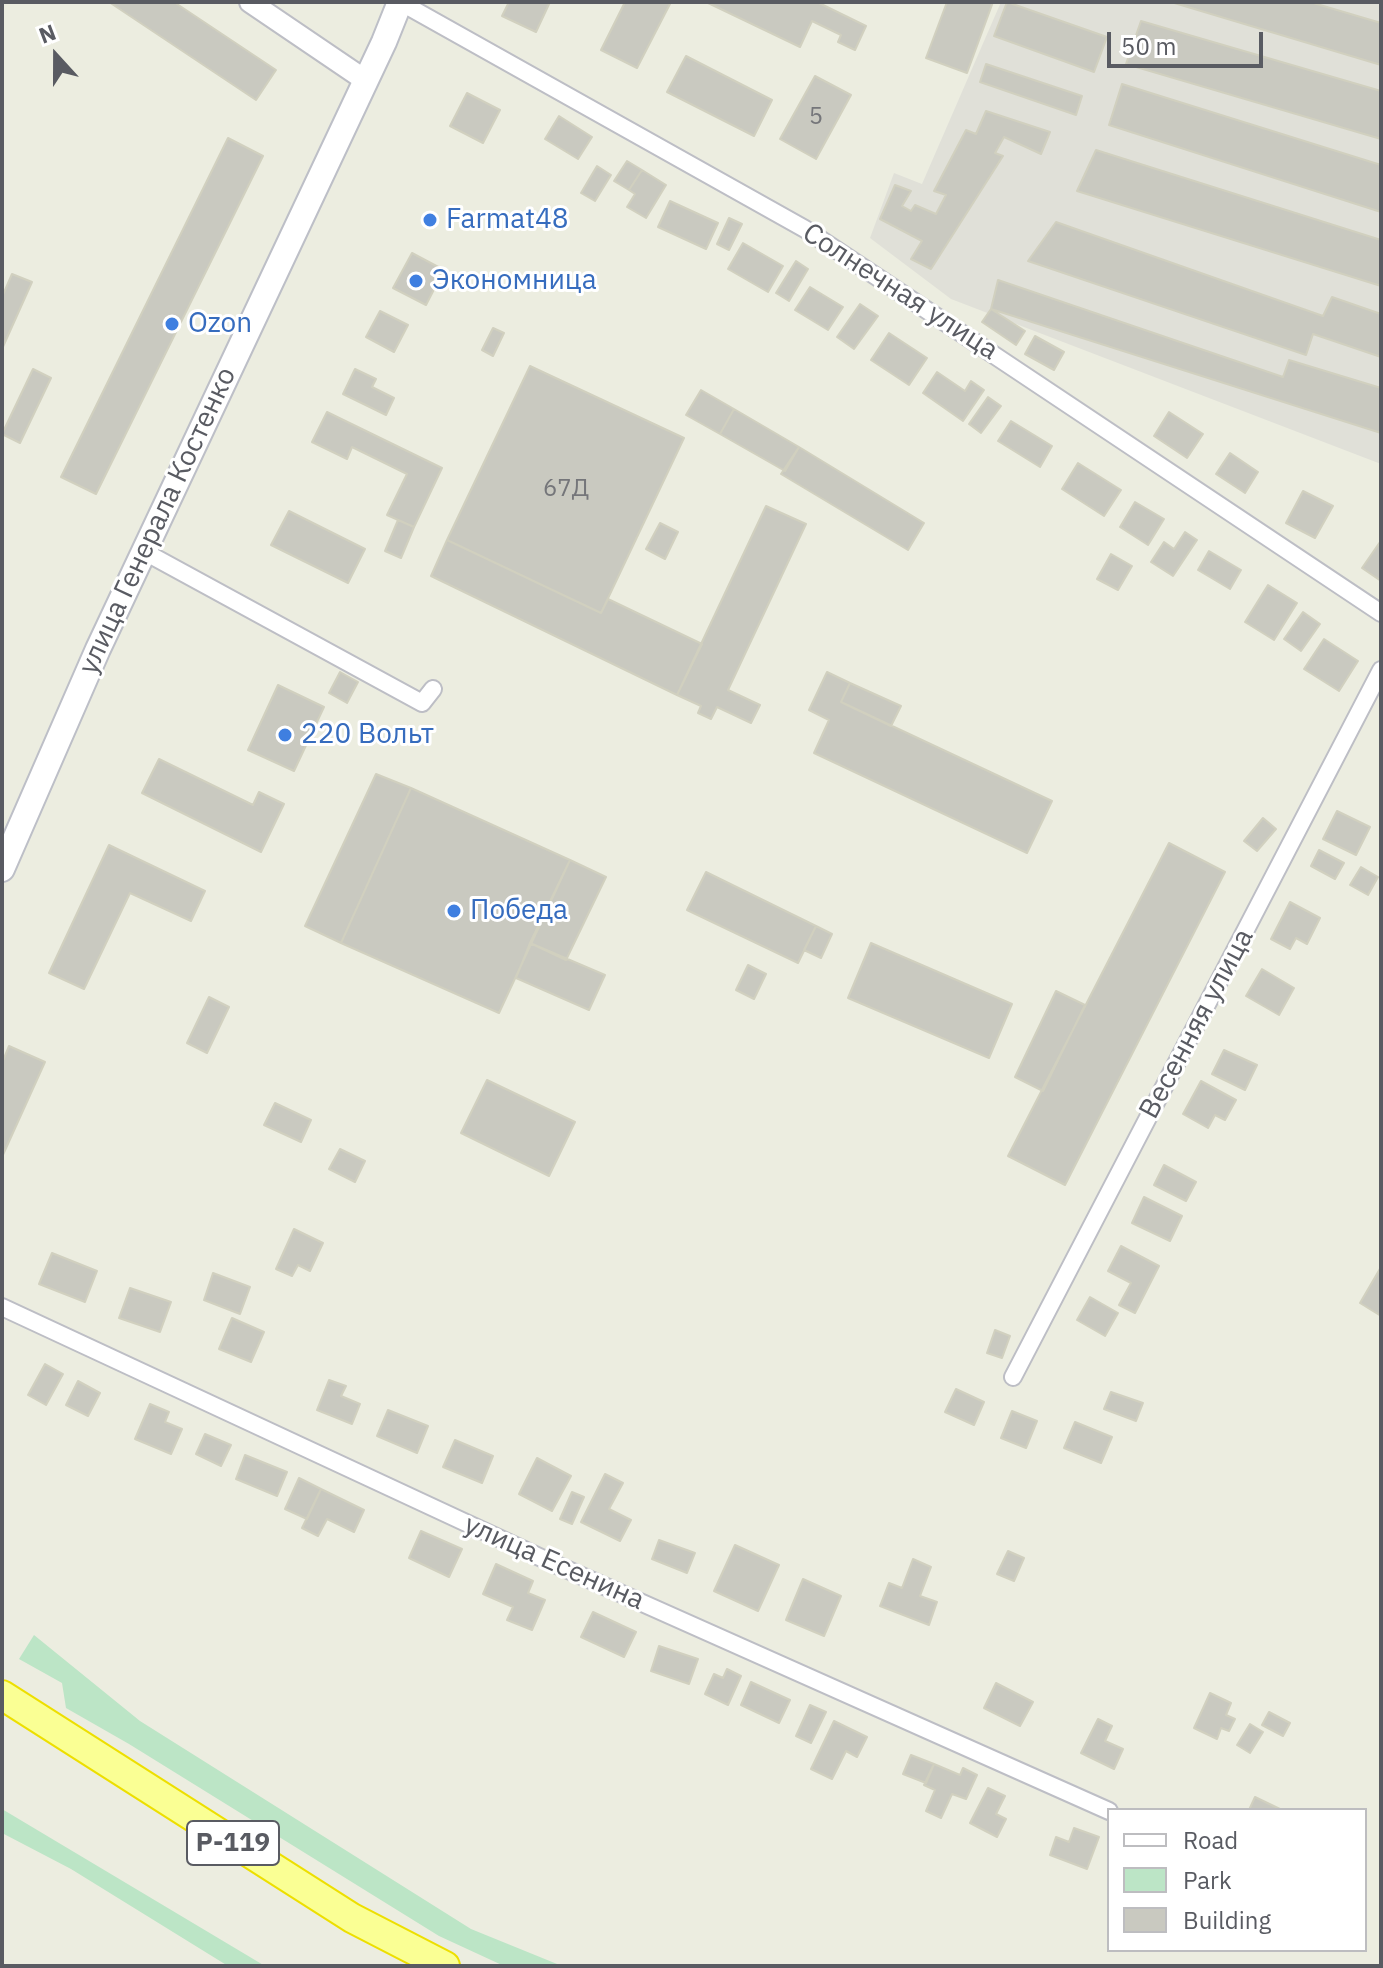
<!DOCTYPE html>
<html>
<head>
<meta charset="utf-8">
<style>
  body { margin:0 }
  #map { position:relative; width:1383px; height:1968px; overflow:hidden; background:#ecede0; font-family:"IBM Plex Sans",sans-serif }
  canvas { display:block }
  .frame { position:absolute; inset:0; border:4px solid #595b62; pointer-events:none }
  .legend { position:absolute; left:1107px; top:1808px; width:260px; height:144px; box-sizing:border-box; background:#fff; border:2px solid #bdbdc0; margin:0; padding:10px 14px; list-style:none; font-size:24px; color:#595b62 }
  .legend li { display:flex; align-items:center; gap:16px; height:40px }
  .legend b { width:40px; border:2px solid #bdbdc0 }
  .north { position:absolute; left:16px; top:16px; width:80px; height:80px; -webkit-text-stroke:6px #fff; paint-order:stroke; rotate:339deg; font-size:22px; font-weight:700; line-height:32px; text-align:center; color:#595b62 }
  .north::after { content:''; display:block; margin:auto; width:28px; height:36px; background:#595b62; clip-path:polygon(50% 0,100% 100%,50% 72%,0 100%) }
  .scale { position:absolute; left:1107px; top:32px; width:156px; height:36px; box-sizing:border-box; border:4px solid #595b62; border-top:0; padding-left:10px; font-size:24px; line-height:28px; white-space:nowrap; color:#595b62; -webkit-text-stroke:6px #fff; paint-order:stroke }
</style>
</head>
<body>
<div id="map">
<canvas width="1383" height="1968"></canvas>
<div class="frame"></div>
<ul class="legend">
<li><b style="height:10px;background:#fff"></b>Road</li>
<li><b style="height:22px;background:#bce5c6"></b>Park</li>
<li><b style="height:22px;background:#c9c9c0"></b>Building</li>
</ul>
<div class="north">N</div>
<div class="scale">50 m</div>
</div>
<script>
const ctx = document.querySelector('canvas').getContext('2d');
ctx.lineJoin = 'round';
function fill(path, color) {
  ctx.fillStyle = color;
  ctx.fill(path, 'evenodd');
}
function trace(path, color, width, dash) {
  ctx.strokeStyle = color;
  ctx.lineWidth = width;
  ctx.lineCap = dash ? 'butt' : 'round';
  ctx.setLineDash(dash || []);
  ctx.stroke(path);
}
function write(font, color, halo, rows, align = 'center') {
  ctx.font = font + ' "IBM Plex Sans",sans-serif';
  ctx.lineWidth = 6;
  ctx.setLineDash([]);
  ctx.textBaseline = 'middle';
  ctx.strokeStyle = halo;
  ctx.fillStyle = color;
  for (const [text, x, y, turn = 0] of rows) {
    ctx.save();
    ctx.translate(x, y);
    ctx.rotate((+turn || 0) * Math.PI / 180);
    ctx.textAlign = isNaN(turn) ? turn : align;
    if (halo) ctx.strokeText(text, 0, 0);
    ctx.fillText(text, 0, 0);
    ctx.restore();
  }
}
fill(new Path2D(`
  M1001,2H1381V464L951,299L870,238L894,173L922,184Z`), '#e0e0d8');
fill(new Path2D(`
  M34,1635L140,1721L471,1929L562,1966H504L439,1936L129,1744L66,1708L62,1683L19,1659Z
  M2,1809L265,1966H228L71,1869L2,1833Z`), '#bce5c6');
const building = new Path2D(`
  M109,2H174L276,70L256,100Z
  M509,2H550L536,32L502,16Z
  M625,2H671L637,68L601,50Z
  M706,2H817L866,26L855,50L838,42L841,35L812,21L800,47Z
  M947,2H993L967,73L926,58Z
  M1007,2L1107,37L1094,72L994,36Z
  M1171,2H1310L1381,23V65Z
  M1141,21L1381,91V139L1126,64Z
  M686,56L772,100L754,136L667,92Z
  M986,64L1082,96L1076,115L980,82Z
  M815,76L851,95L816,159L780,139Z
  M1122,84L1381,165V212L1109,125Z
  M467,93L500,110L483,143L450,126Z
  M986,111L1050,132L1041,154L1004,137L995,153L1003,156L931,269L911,259L922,241L880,219L895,185L911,191L902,206L911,211L915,205L936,214L946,195L934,191L966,130L976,134Z
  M559,116L592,137L578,159L545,139Z
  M228,138L263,156L96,494L61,477Z
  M1096,150L1381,240V286L1077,191Z
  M627,161L642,170L629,190L614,181Z
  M597,166L611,175L595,201L581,193Z
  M642,170L666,185L646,218L627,207L635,194L629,190Z
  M670,201L718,223L706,249L658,227Z
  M729,218L742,224L729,250L717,244Z
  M1056,222L1323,316L1332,297L1381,314V357L1313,334L1306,355L1028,261Z
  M743,243L783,266L768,292L728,269Z
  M412,253L444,270L426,305L393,288Z
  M796,261L808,269L789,301L776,293Z
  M12,274L32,282L2,349V297Z
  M998,280L1283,377L1289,360L1381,388V433L991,309Z
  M810,287L843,307L828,330L795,310Z
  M860,304L878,316L854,349L837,337Z
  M991,309L1025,331L1016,345L982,322Z
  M380,311L408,325L394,352L366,337Z
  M493,328L504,333L493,356L482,350Z
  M889,333L927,358L909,385L871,360Z
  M1035,336L1064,352L1054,370L1025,354Z
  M530,366L684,438L601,613L447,540Z
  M33,369L51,378L20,443L2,434Z
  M355,369L376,379L372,387L394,398L386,415L343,394Z
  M937,372L965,391L971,381L984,390L963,421L923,393Z
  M701,390L734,409L720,434L686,415Z
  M988,397L1001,406L981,433L969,424Z
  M734,409L799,447L785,471L720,434Z
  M327,412L442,468L414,527L387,515L407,474L352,447L347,459L312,442Z
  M1169,412L1203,434L1187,458L1154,436Z
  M1011,421L1052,446L1040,467L998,441Z
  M799,447L924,523L908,550L781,474Z
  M1230,453L1258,472L1245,493L1216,474Z
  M1078,463L1121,490L1104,516L1062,489Z
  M1303,491L1333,506L1315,538L1286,523Z
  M1135,502L1164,519L1148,545L1120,527Z
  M766,506L806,524L728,690L760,705L751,723L717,707L711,719L698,713L701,706L677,695Z
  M289,511L365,549L348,583L271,545Z
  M398,520L414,527L401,558L385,551Z
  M660,523L678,532L665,559L646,549Z
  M1185,532L1197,540L1173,576L1151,562L1164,542L1174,549Z
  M447,540L601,613L608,599L702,644L677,695L431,576Z
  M1380,542L1381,543V581L1362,568Z
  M1209,551L1241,570L1230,589L1198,570Z
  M1111,554L1132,566L1118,590L1097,579Z
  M1268,585L1297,603L1274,640L1245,622Z
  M1303,612L1320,624L1301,651L1284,639Z
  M1324,639L1358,661L1339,691L1304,669Z
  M340,672L358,682L347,703L329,693Z
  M827,672L850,683L841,702L1052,801L1027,853L814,753L829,720L809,710Z
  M850,683L901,706L891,726L841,702Z
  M278,685L324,707L294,771L248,750Z
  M159,759L253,805L259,792L284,804L261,852L142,793Z
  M376,774L411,788L341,943L305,926Z
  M411,788L570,860L499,1013L341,943Z
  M1337,811L1370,827L1356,855L1323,839Z
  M1263,818L1276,829L1257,851L1244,841Z
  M1169,843L1225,872L1065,1185L1008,1156Z
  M109,845L205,891L191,921L130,893L84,989L49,973Z
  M1319,850L1344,863L1335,879L1311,866Z
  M570,860L606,877L566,960L530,943Z
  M1361,867L1378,877L1368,895L1350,885Z
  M706,872L816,926L798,963L687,910Z
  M1290,902L1320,918L1307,944L1296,938L1290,949L1271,939Z
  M816,926L832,934L821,958L804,950Z
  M530,943L605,975L589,1010L516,978Z
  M871,943L1012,1004L989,1058L848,998Z
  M748,965L766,974L754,999L736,990Z
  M1262,969L1294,988L1279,1015L1246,996Z
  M1056,991L1085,1005L1043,1091L1015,1077Z
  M209,997L229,1007L207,1053L187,1043Z
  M9,1046L45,1062L2,1157V1063Z
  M1224,1050L1257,1065L1245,1090L1212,1074Z
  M487,1080L575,1122L549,1176L461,1133Z
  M1201,1081L1236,1100L1225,1120L1215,1115L1208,1128L1183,1114Z
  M275,1103L311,1120L301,1142L264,1125Z
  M340,1149L365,1161L355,1182L329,1169Z
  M1164,1165L1196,1182L1186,1201L1154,1185Z
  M1144,1197L1182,1216L1170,1241L1132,1223Z
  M294,1229L323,1243L310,1271L298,1265L292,1276L276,1269Z
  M1121,1246L1159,1266L1135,1313L1119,1305L1131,1283L1108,1271Z
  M52,1253L97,1271L85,1302L39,1284Z
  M1381,1267V1316L1360,1303Z
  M213,1273L250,1287L240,1314L204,1300Z
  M130,1288L171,1302L160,1332L119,1318Z
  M1090,1297L1118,1313L1105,1336L1077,1320Z
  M232,1318L264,1332L251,1362L219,1349Z
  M995,1330L1010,1336L1002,1358L987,1353Z
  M45,1364L63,1374L46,1405L28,1395Z
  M329,1380L346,1386L341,1396L360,1404L352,1424L317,1410Z
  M78,1381L100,1393L88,1416L66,1405Z
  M956,1389L984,1402L974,1425L945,1412Z
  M1111,1392L1143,1403L1136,1421L1104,1409Z
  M150,1404L169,1412L165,1422L182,1429L171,1454L135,1439Z
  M388,1410L428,1426L417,1453L377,1436Z
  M1012,1411L1037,1421L1026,1448L1001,1438Z
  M1075,1422L1112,1437L1101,1463L1064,1448Z
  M205,1434L231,1445L221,1466L196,1454Z
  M455,1440L493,1456L482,1483L443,1467Z
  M245,1455L287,1472L277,1496L236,1479Z
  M537,1458L571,1476L552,1511L519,1494Z
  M605,1474L623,1483L609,1509L631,1520L620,1541L581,1522Z
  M299,1478L321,1489L307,1519L285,1509Z
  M321,1489L364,1510L354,1532L327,1519L318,1536L302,1528Z
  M572,1492L584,1497L572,1524L560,1519Z
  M421,1531L462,1549L449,1577L409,1558Z
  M659,1540L695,1553L687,1573L652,1559Z
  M735,1545L779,1565L758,1611L714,1591Z
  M1008,1551L1024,1558L1014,1581L997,1574Z
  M913,1559L931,1567L920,1596L937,1602L929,1625L880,1606L889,1583L902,1588Z
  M496,1564L533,1581L528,1593L545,1600L532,1630L507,1620L513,1607L483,1594Z
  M803,1579L841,1596L824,1636L786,1620Z
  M593,1612L636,1632L624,1657L581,1637Z
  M659,1646L698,1659L689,1684L651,1671Z
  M727,1669L741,1676L728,1705L705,1694L714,1674L723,1678Z
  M751,1682L790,1700L779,1723L741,1705Z
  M996,1683L1033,1702L1020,1726L984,1708Z
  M1210,1693L1231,1703L1226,1715L1235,1719L1229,1731L1221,1728L1217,1739L1194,1728Z
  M810,1705L826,1712L811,1743L796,1736Z
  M1269,1712L1290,1723L1283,1736L1262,1725Z
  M1098,1719L1112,1726L1105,1741L1123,1749L1114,1769L1081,1753Z
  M834,1721L867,1737L857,1757L846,1751L832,1779L811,1769Z
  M1250,1724L1263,1732L1250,1753L1237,1745Z
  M911,1755L934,1764L926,1783L903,1774Z
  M934,1764L960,1775L963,1768L977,1775L966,1799L952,1794L941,1818L926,1811L935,1790L924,1785Z
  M988,1788L1005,1796L996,1814L1006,1819L997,1837L970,1823Z
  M1255,1797L1282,1810H1249Z
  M1074,1828L1099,1837L1087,1869L1050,1855L1056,1837L1069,1842Z`);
fill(building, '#c9c9c0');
trace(building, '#d1d0bf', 2);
const minor = new Path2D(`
  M400,2L805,229L1381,613
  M143,551L422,703L433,689
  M2,1307L548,1561L1109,1811
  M1013,1377L1381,670`);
const tertiary = new Path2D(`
  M250,2L365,80`);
const secondary = new Path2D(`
  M2,869L98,649L384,42L400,2`);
const trunk = new Path2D(`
  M2,1695L352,1918L445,1966`);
trace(minor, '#bdbec5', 20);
trace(tertiary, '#bdbec5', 24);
trace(secondary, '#bdbfc7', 28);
trace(trunk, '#eddf00', 32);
trace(minor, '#fff', 16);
trace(tertiary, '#fff', 20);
trace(secondary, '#fff', 24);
trace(trunk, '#faff94', 28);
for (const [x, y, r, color] of [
  [430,220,8,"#3f7fe0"],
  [416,281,8,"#3f7fe0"],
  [172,324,8,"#3f7fe0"],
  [285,735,8,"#3f7fe0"],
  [454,911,8,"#3f7fe0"]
]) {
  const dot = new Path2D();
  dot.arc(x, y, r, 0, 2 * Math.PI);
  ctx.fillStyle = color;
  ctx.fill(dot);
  trace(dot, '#fff', 3);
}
write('24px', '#75767a', null, [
  ["5",816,117],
  ["67Д",566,489]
]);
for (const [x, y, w] of [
  [233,1843,92]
]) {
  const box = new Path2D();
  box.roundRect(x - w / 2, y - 22, w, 44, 6);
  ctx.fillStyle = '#fff';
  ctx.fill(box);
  trace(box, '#595b62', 2);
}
write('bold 26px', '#595b62', null, [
  ["Р-119",233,1843]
]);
write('28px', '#366cbe', '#fff', [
  ["Farmat48",446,220],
  ["Экономница",432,281],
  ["Ozon",188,324],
  ["220 Вольт",301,735],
  ["Победа",470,911]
], 'left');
write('28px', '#595b62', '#fff', [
  ["Солнечная улица",900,292,33],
  ["улица Генерала Костенко",158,521,-65],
  ["Весенняя улица",1197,1024,-62],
  ["улица Есенина",554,1563,24]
]);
</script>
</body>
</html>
